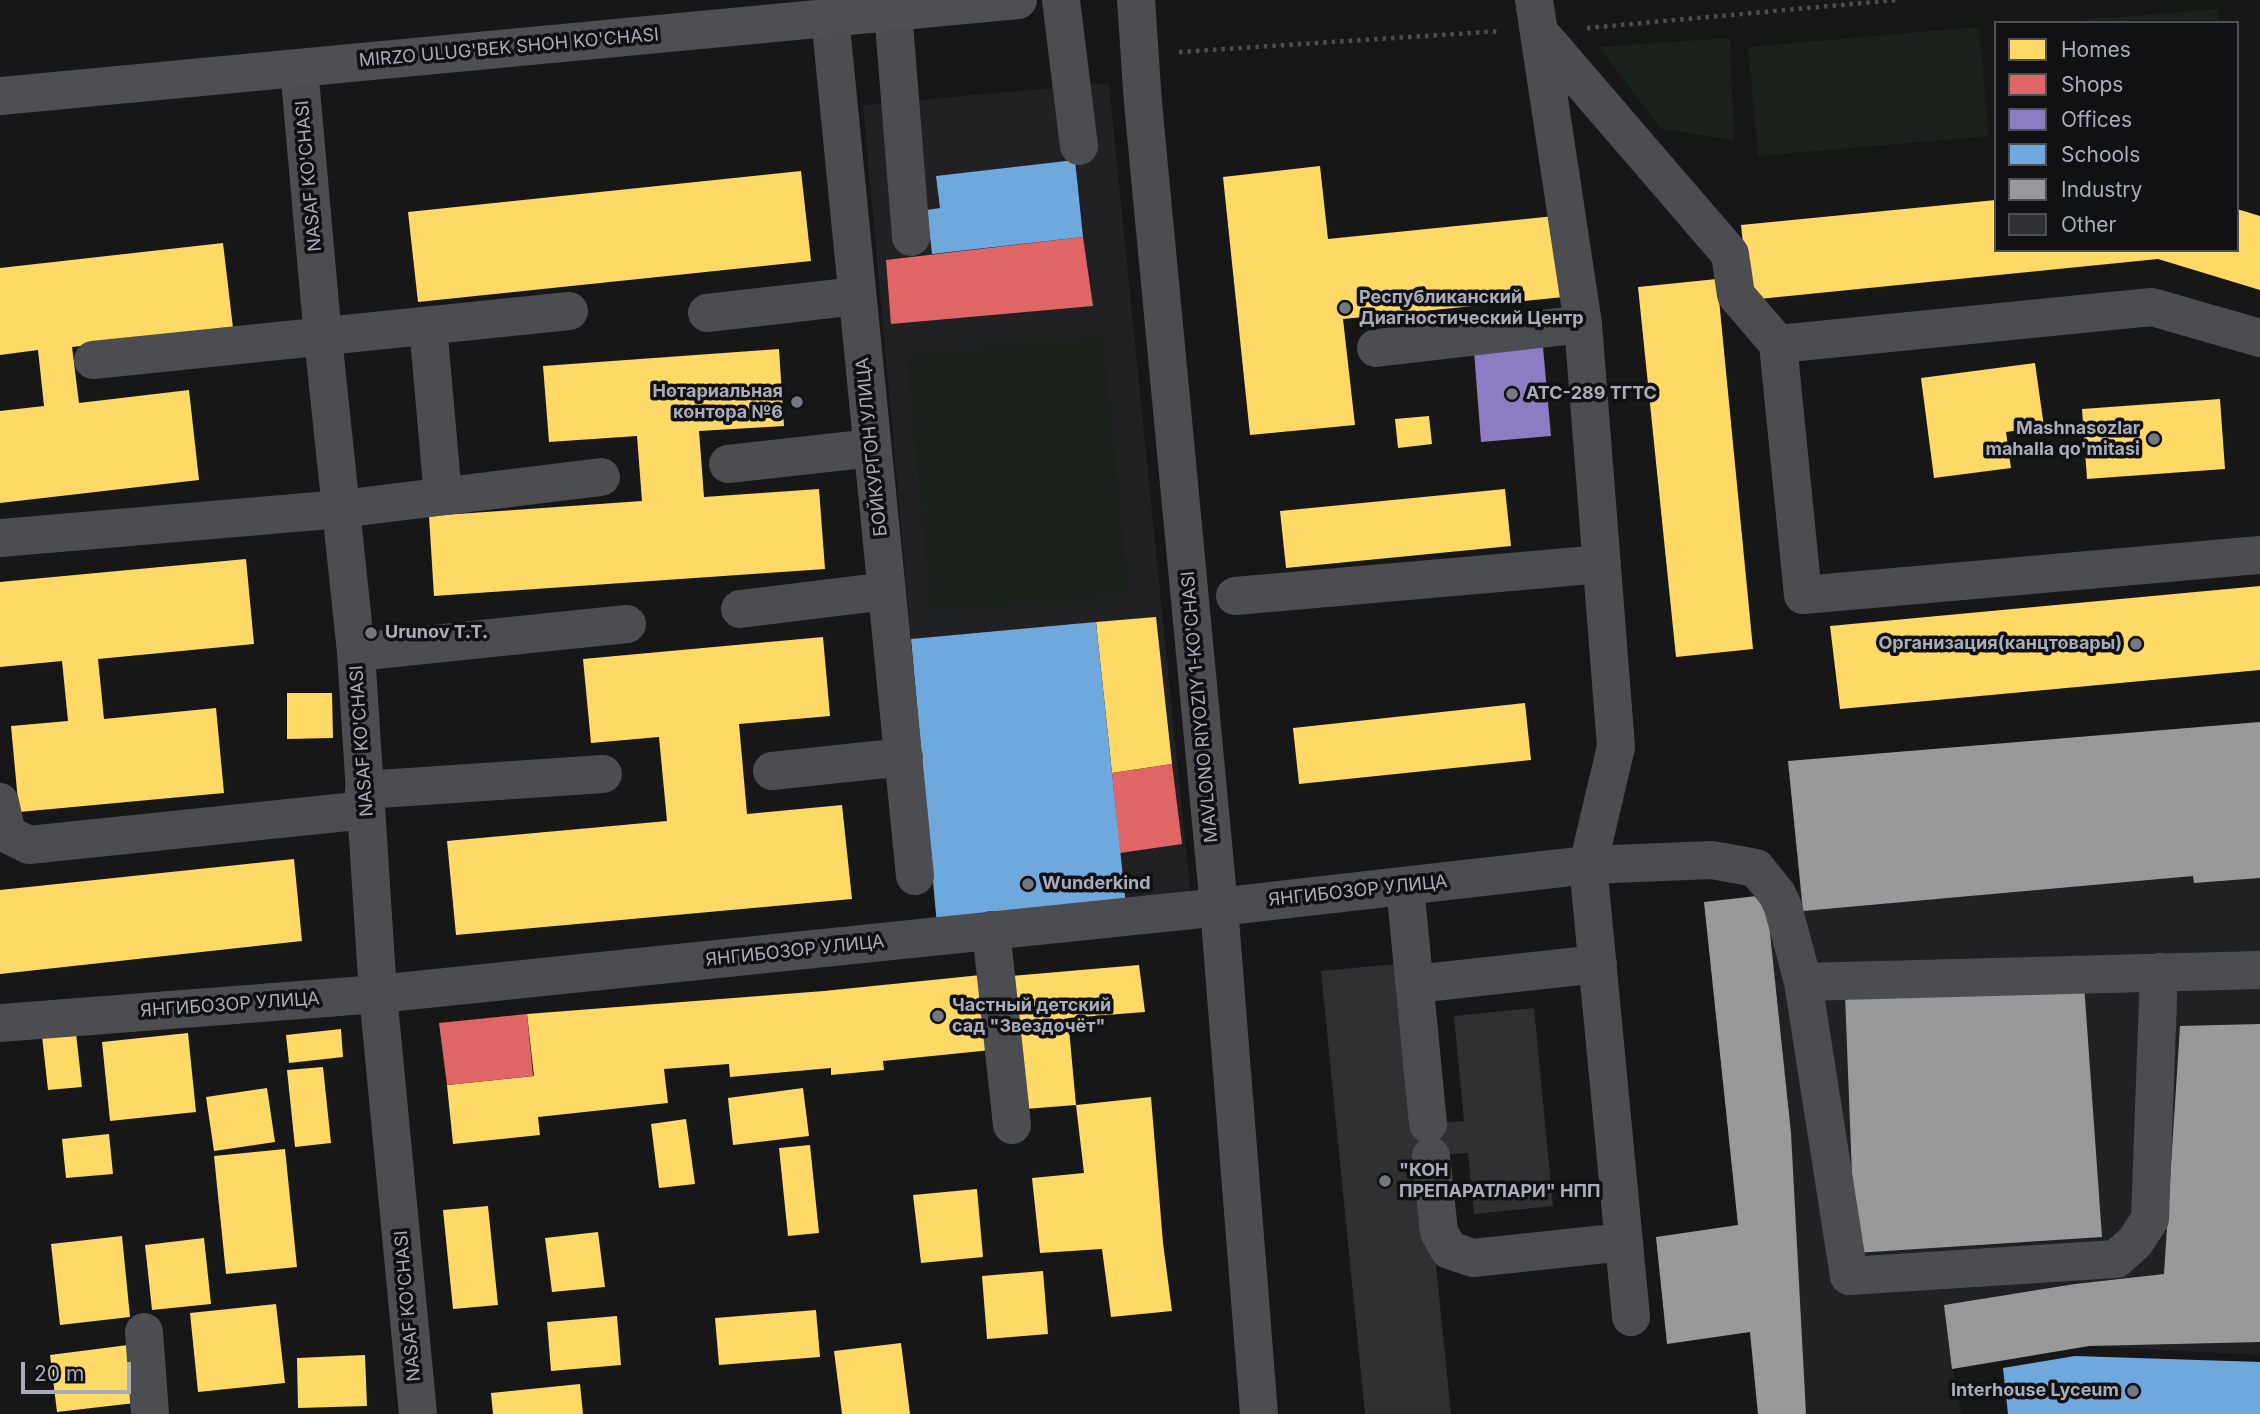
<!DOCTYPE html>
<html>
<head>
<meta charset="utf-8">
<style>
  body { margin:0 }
  #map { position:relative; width:2260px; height:1414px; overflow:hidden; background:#171718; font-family:Inter,sans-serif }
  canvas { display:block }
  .legend { position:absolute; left:1994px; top:21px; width:245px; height:231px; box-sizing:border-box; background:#111114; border:2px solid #4d4f56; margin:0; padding:9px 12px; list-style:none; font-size:21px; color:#a8adb9 }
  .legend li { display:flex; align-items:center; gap:14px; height:35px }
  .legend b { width:35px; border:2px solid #4d4f56 }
  .scale { position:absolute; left:21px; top:1362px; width:110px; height:32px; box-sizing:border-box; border:4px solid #a8adb9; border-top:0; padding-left:9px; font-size:21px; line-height:24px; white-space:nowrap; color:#a8adb9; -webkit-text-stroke:5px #111114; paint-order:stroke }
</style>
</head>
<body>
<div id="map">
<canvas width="2260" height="1414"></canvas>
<ul class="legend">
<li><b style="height:19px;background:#ffd966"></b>Homes</li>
<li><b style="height:19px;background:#e06666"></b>Shops</li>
<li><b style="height:19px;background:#8e7cc3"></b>Offices</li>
<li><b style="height:19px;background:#6fa8dc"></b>Schools</li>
<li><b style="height:19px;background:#999"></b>Industry</li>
<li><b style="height:19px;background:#303032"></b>Other</li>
</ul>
<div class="scale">20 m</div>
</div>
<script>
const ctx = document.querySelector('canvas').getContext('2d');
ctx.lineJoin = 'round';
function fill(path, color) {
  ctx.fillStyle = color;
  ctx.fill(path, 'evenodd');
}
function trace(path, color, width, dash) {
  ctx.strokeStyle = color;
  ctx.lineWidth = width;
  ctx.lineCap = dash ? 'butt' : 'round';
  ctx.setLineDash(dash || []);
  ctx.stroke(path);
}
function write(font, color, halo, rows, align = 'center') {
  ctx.font = font + ' Inter,sans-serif';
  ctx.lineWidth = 7;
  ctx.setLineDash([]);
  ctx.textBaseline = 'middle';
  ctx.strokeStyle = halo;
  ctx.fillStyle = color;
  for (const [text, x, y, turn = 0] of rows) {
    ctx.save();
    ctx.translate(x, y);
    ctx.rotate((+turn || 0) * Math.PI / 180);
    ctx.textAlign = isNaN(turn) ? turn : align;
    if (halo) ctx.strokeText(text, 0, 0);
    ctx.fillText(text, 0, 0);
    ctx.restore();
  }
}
fill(new Path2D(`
  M1109,83L1192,910L938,936L863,105Z
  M2260,723V1355L2089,1346L1953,1369L1961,1414H1758L1704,902L1800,891L1788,761Z`), '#212124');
fill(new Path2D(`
  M2218,9L2219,23H2046Z
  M1979,27L1989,136L1758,156L1748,47Z
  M1730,38L1734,140L1661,129L1599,47Z
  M1103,337L1129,594L931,612L906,354Z`), '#1b221c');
fill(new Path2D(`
  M1320,166L1328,239L1555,216L1564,297L1343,319L1355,425L1250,435L1223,177Z
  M801,171L811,261L418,302L408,212Z
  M1996,200V250H2237V209L2260,216V290L2158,259L1749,300L1741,225Z
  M223,243L233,328L72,347L79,403L189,390L199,480L0,503V411L44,406L38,350L0,355V268Z
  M1717,279L1753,649L1676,657L1638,287Z
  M779,349L784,426L699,431L704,497L819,489L825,569L434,596L429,516L642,501L637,436L549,442L543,366Z
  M2035,363L2044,427L2006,432L2011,468L1934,478L1921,378Z
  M2220,399L2225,469L2087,479L2082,409Z
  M1429,416L1432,444L1398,448L1395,419Z
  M1505,489L1511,546L1286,568L1280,511Z
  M246,559L254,644L98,659L104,719L216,708L224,793L19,812L11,726L68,721L62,661L0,667V582Z
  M2260,586V670L1840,709L1830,626Z
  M1156,617L1172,764L1112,773L1096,622Z
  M823,637L830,716L739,724L747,814L842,805L852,899L456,935L447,841L667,821L659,737L591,743L583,659Z
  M287,693H332L333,738L287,739Z
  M1525,703L1531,760L1299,784L1293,728Z
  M294,859L302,941L0,974V890Z
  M1139,965L1145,1012L1068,1018L1076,1105L1025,1109L1011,976Z
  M981,975L991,1050L883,1061L884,1070L831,1075V1068L730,1077L729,1064L664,1069L668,1103L538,1117L540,1135L453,1144L447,1085L534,1076L527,1014L824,991Z
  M341,1029L343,1057L289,1063L286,1035Z
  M76,1033L82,1087L48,1090L42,1036Z
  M188,1033L196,1112L110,1121L102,1042Z
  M323,1067L331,1143L295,1147L287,1070Z
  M267,1088L275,1142L214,1151L206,1097Z
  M803,1088L809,1136L733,1145L728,1098Z
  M1151,1097L1163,1243L1172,1311L1111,1317L1102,1249L1040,1253L1032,1178L1084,1173L1076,1105Z
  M686,1119L695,1184L659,1188L651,1124Z
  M109,1134L113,1174L66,1178L62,1139Z
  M810,1145L819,1233L788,1236L779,1148Z
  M285,1149L297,1267L226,1274L214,1156Z
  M977,1189L983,1257L921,1263L913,1195Z
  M488,1206L498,1305L453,1309L443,1210Z
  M598,1232L605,1287L552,1292L545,1238Z
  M122,1236L130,1317L60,1325L51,1244Z
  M204,1238L211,1304L152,1310L145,1245Z
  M1043,1271L1048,1334L987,1339L982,1276Z
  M276,1304L285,1383L198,1392L190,1313Z
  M816,1310L820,1357L719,1365L715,1318Z
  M617,1316L621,1365L551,1371L547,1322Z
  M901,1343L910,1414H842L834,1351Z
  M128,1345L135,1403L57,1412L50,1355Z
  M365,1355L367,1406L298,1408L297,1358Z
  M580,1384L583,1414H493L491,1393Z`), '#ffd966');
fill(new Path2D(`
  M1083,237L1093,306L891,324L886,260Z
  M1172,764L1182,844L1120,853L1112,773Z
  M527,1014L533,1076L447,1085L439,1023Z`), '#e06666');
fill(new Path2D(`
  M1543,347L1551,436L1481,442L1474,351Z`), '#8e7cc3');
fill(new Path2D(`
  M1075,160L1083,237L932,254L927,210L940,208L936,176Z
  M1096,622L1127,915L938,936L911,639Z
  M2075,1356L2260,1362V1414H2008L2003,1368Z`), '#6fa8dc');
fill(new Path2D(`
  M2260,722V878L2194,883L2193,876L1803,911L1788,761Z
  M1766,895L1791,1133L1806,1414H1758L1750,1332L1667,1344L1656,1237L1738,1225L1704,902Z
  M2084,984L2102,1237L1855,1253L1845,995Z
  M2260,1024V1342L2089,1346L1952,1369L1944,1305L2075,1284L2164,1274L2180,1026Z`), '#999');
fill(new Path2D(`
  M1407,963L1423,1124L1464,1121L1454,1016L1534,1008L1553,1206L1474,1214L1468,1153L1425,1156L1451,1414H1365L1321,971Z`), '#303032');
trace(new Path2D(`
  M1587,28L1896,0
  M1179,52L1501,31`), '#4d4e52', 4.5, [3.5, 5]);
trace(new Path2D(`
  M1061,0L1079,146
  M1136,0L1143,103L1219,907L1259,1414
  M1534,0L1583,324L1616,747L1588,865L1631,1317
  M893,11L911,237
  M830,17L915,876
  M1539,32L1730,254L1736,295L1778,344L1803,595L2260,555
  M299,68L323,338L356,652L378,994L418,1414
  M707,313L857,296
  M428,326L443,496
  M1778,344L2152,307L2260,338
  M1376,348L1583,324
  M93,360L569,311
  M728,464L872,448
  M0,538L341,509L601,477
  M1235,596L1602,564
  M740,609L887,591
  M356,652L627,624
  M772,771L904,757
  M364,790L603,774
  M0,802L7,834L29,845L366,810
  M1405,886L1428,1124
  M991,930L1012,1125
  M1803,982L2260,970
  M1415,984L1598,964
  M0,1023L378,994L1192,910L1588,865L1712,860L1756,868L1777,894L1783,907L1803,982L1849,1276L2116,1259L2135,1242L2150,1219L2159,972
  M1431,1156L1439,1232L1449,1250L1473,1258L1624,1242
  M144,1332L150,1414`), '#4b4d51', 38);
trace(new Path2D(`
  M0,96L1018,0`), '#4e4f52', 38);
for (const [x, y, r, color] of [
  [1345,308,7,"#757881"],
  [1512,394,7,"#757881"],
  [797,402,7,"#757881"],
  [2154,439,7,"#757881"],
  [371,633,7,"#757881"],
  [2136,644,7,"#757881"],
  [1028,884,7,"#757881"],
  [938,1016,7,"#757881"],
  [1385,1181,7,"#757881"],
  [2133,1391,7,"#757881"]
]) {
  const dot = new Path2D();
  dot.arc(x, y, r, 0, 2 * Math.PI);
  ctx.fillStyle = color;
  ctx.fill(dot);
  trace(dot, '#111114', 2.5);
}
write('18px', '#a8adb9', '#111114', [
  ["MIRZO ULUG'BEK SHOH KO'CHASI",509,48,-5],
  ["NASAF KO'CHASI",309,176,-95],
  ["БОЙКУРГОН УЛИЦА",872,447,-96],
  ["MAVLONO RIYOZIY 1-KO'CHASI",1200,707,-95],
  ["NASAF KO'CHASI",362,741,-94],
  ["ЯНГИБОЗОР УЛИЦА",1358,891,-6],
  ["ЯНГИБОЗОР УЛИЦА",795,951,-6],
  ["ЯНГИБОЗОР УЛИЦА",230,1005,-4],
  ["NASAF KO'CHASI",408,1306,-95]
]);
write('bold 18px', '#a8adb9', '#111114', [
  ["Республиканский",1359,298],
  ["Диагностический Центр",1359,319],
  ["Нотариальная",783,392,"right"],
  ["контора №6",783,413,"right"],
  ["АТС-289 ТГТС",1526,394],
  ["Mashnasozlar",2140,429,"right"],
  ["mahalla qo'mitasi",2140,450,"right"],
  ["Urunov T.T.",385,633],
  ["Организация(канцтовары)",2122,644,"right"],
  ["Wunderkind",1042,884],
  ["Частный детский",952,1006],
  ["сад \"Звездочёт\"",952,1027],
  ["\"КОН",1399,1171],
  ["ПРЕПАРАТЛАРИ\" НПП",1399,1192],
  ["Interhouse Lyceum",2119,1391,"right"]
], 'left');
</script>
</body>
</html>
